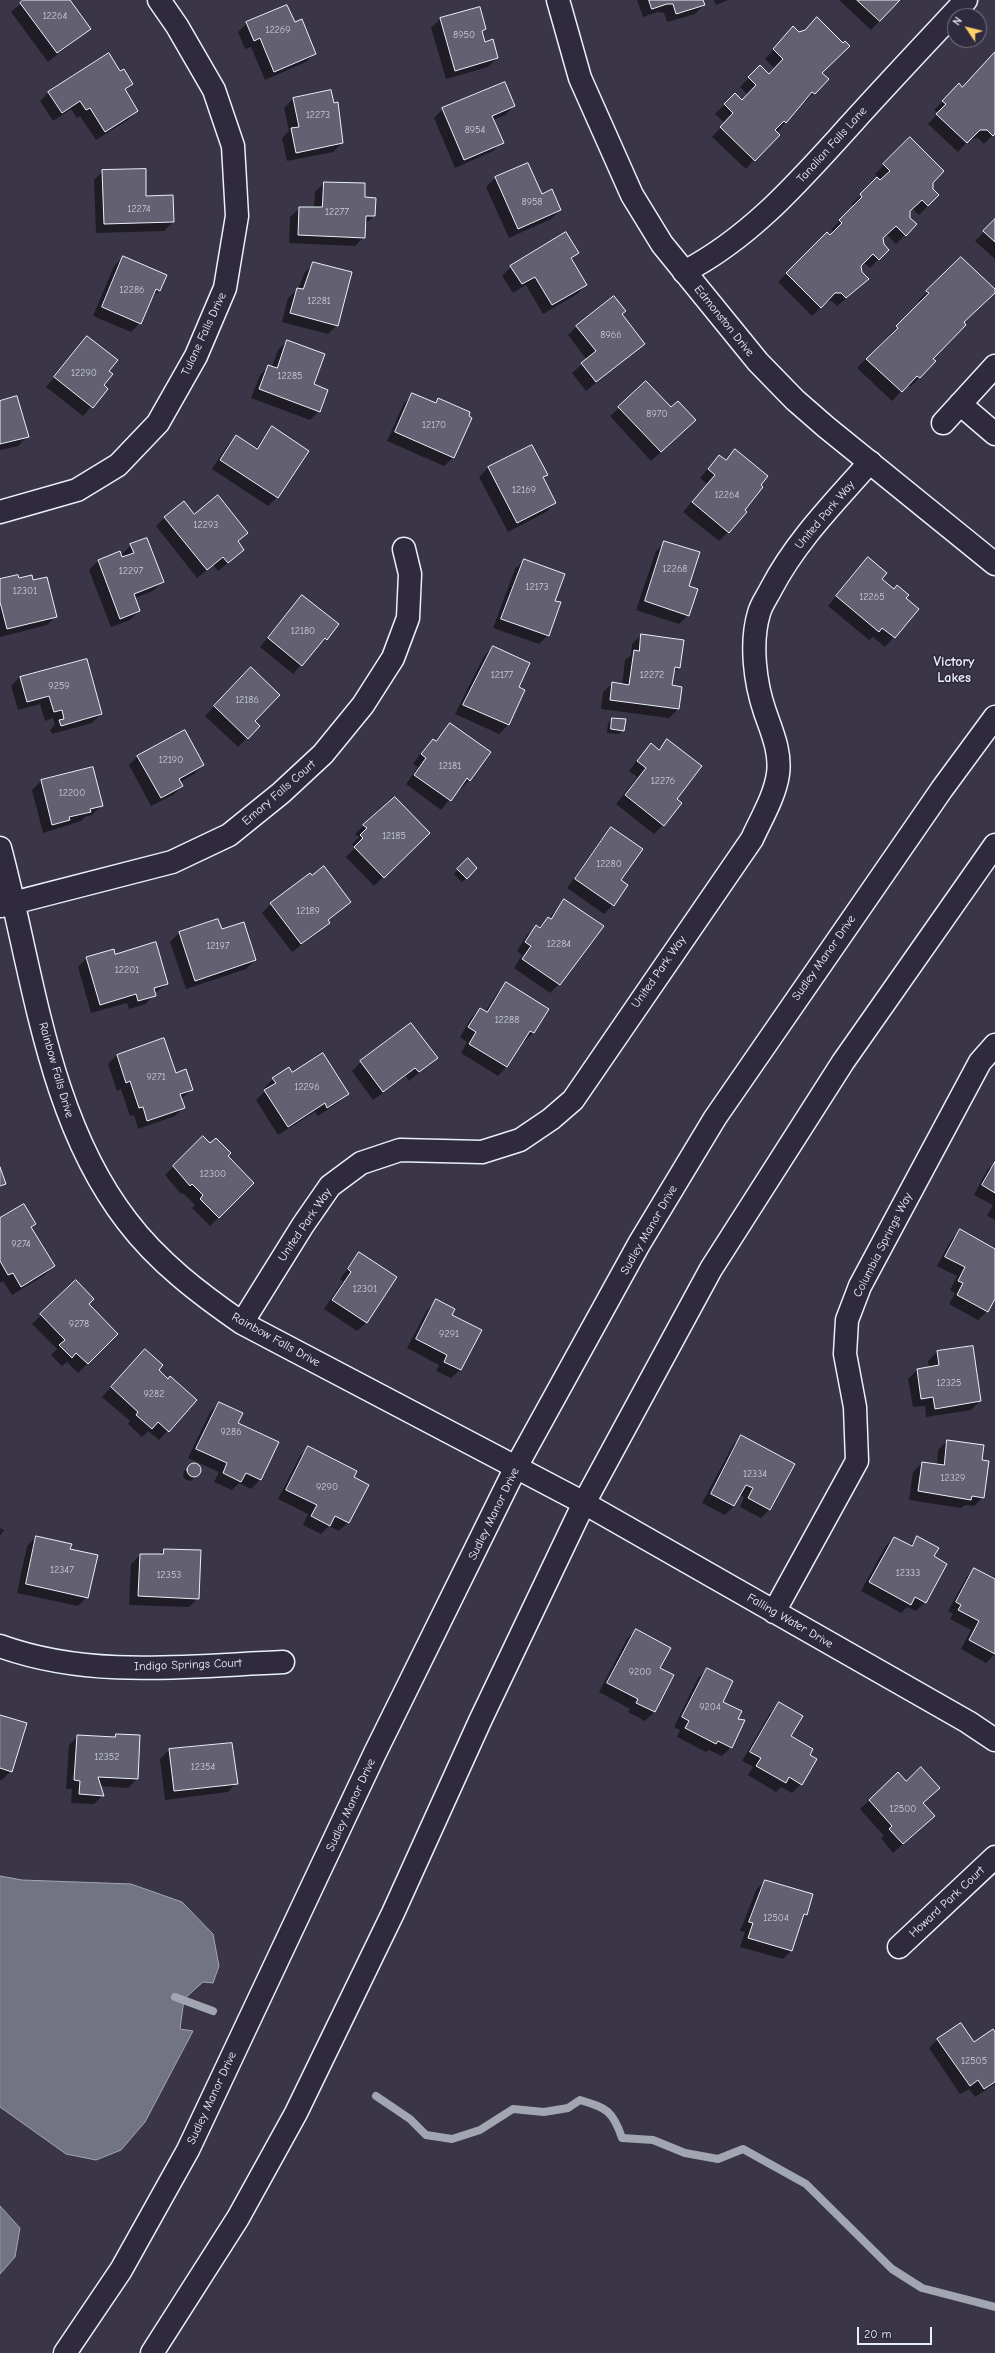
<!DOCTYPE html>
<html>
<head>
<meta charset="utf-8">
<style>
  body { margin:0 }
  #map { position:relative; width:995px; height:2353px; overflow:hidden; background:#3a3648; font-family:"Comic Neue",sans-serif }
  canvas { display:block }
  .north { position:absolute; left:947px; top:8px; width:40px; height:40px; box-sizing:border-box; background:#2f2a3d; border:1px solid #797a88; border-radius:50%; rotate:305deg; font-size:11px; font-weight:700; line-height:16px; text-align:center; color:#e8f1f8 }
  .north::after { content:''; display:block; margin:auto; width:14px; height:18px; background:#ffd166; clip-path:polygon(50% 0,100% 100%,50% 72%,0 100%) }
  .scale { position:absolute; left:857px; top:2327px; width:75px; height:18px; box-sizing:border-box; border:2px solid #e8f1f8; border-top:0; padding-left:5px; font-size:12px; line-height:14px; white-space:nowrap; color:#e8f1f8; -webkit-text-stroke:3px #2f2a3d; paint-order:stroke }
</style>
</head>
<body>
<div id="map">
<canvas width="995" height="2353"></canvas>
<div class="north">N</div>
<div class="scale">20 m</div>
</div>
<script>
const ctx = document.querySelector('canvas').getContext('2d');
ctx.lineJoin = 'round';
function fill(path, color) {
  ctx.fillStyle = color;
  ctx.fill(path, 'evenodd');
}
function trace(path, color, width, dash) {
  ctx.strokeStyle = color;
  ctx.lineWidth = width;
  ctx.lineCap = dash ? 'butt' : 'round';
  ctx.setLineDash(dash || []);
  ctx.stroke(path);
}
function write(font, color, halo, rows, align = 'center') {
  ctx.font = font + ' "Comic Neue",sans-serif';
  ctx.lineWidth = 3;
  ctx.setLineDash([]);
  ctx.textBaseline = 'middle';
  ctx.strokeStyle = halo;
  ctx.fillStyle = color;
  for (const [text, x, y, turn = 0] of rows) {
    ctx.save();
    ctx.translate(x, y);
    ctx.rotate((+turn || 0) * Math.PI / 180);
    ctx.textAlign = isNaN(turn) ? turn : align;
    if (halo) ctx.strokeText(text, 0, 0);
    ctx.fillText(text, 0, 0);
    ctx.restore();
  }
}
const water = new Path2D(`
  M0,1876L22,1880L131,1884L182,1902L213,1934L219,1966L213,1983L203,1982L184,1999L180,2029L193,2031L145,2122L121,2150L96,2160L66,2154L0,2107Z
  M0,2206L20,2228L15,2257L0,2274Z`);
fill(water, '#737482');
trace(water, '#a2a6b1', 1);
fill(new Path2D(`
  M25,0H69L90,29L48,62L11,12Z
  M637,0H702L704,5L695,14L667,22L664,13L657,12L643,17Z
  M714,0H728L716,5Z
  M839,0H899L871,30Z
  M440,19L485,29L481,33L484,43L497,58L488,67L446,79L431,28Z
  M247,23L294,24L315,53L306,62L265,80L251,47L245,49L238,32Z
  M793,28L821,73L828,79L805,102L803,101L746,169L712,137L725,123L715,114L735,94L742,101L748,95L740,87L760,66L769,75L775,69L765,59Z
  M995,52V133L984,144L978,138L970,139L958,152L928,124L938,113L934,110L950,94L962,88Z
  M120,73L132,84L124,91L137,111L128,120L96,140L80,116L77,118L71,109L53,121L40,101L49,92Z
  M330,92L342,143L333,152L287,161L282,138L289,131L284,108L293,99Z
  M514,106L505,115L493,120L502,142L493,151L455,168L434,118L443,109Z
  M910,139L932,182V189L938,195L919,215L912,208L909,211V218L916,224L896,244L886,234L882,238L883,245L888,250L870,268L863,262L859,266L861,272L868,279L859,288L837,306L832,301L826,302L812,316L778,282L827,233L830,236L834,233L831,230L854,206L852,204L877,179L880,182L881,180L875,174Z
  M528,164L541,195L560,210L551,219L509,238L486,187L495,178Z
  M103,171L173,222L164,231L96,233L94,180Z
  M324,183L364,198L374,216L364,225V237L355,246L289,243L290,217L300,208H314L315,192Z
  M995,221V259L975,241Z
  M577,253L571,260L586,285L577,294L543,314L526,285L513,293L502,276L511,267Z
  M123,257L166,275L159,291L150,299L140,323L131,332L93,316L114,266Z
  M961,258L995,291L963,323L932,359L934,361L919,378L910,387L908,384L892,401L857,368L920,303L918,301Z
  M314,263L337,325L328,334L282,322L288,298L298,289L305,272Z
  M621,315L644,344L586,391L572,373L587,360L568,335L577,326Z
  M88,337L102,385L107,389L83,416L46,387Z
  M287,341L319,411L310,420L251,398L260,375L269,366L272,367L278,350Z
  M413,394L434,403L439,399L453,458L444,466L387,441L404,403Z
  M0,402L27,437L18,446L0,450Z
  M619,408L686,429L651,461L610,416Z
  M272,427L277,497L268,506L212,469L227,446L236,437L255,449Z
  M532,446L547,474L542,479L555,503L546,512L508,532L479,477L488,468Z
  M735,450L728,532L719,541L683,512L707,484L700,478L711,465L720,456L725,461Z
  M194,516L247,533L237,542L243,550L234,558L218,571L213,565L197,578L156,526L165,517Z
  M665,542L688,587V615L679,624L636,610L656,551Z
  M131,545L162,582L153,591L135,598L139,611L130,620L111,627L89,570L98,561L119,553L121,558L123,557L122,554Z
  M524,560L548,635L539,644L493,628L515,569Z
  M859,568L880,579L918,610L885,647L873,637L869,640L828,606Z
  M18,579L32,582L56,616L47,625L0,637V580Z
  M302,596L326,639L316,647L293,674L260,647Z
  M641,635L679,667L673,674L671,686L678,709L669,718L601,709L603,692L612,684L622,685L625,660L631,655L632,644Z
  M493,647L518,688L508,725L499,734L455,714L484,656Z
  M20,677L101,714L92,723L52,734L50,730L55,725L53,718L45,721L40,704L18,710L11,686Z
  M242,677L253,721L259,726L238,747L205,716Z
  M612,719L623,730L619,734L607,733L608,723Z
  M450,724L469,780L461,789L459,788L441,810L406,784L418,767L413,764L424,749L433,740L435,741Z
  M667,740L675,799L663,825L654,834L616,804L637,777L629,771L642,754L651,745L658,750Z
  M138,756L203,765L194,774L180,782L182,786L173,795L151,806L129,765Z
  M92,768L101,806L92,815L85,817L81,821L43,833L32,790L41,781Z
  M364,825L429,833L374,886L346,857L355,848L352,844L359,837L355,834Z
  M611,829L613,905L604,914L567,888L602,838Z
  M468,860L476,868L462,882L454,874Z
  M564,900L559,984L550,993L514,968L522,955L517,951L527,935L549,919Z
  M350,902L328,921L320,931L292,952L262,913L271,904Z
  M221,930L255,960L246,969L186,989L170,942L179,933Z
  M115,956L167,984L154,994L146,1004L129,1009L127,1003L91,1013L78,967L87,958Z
  M506,984L548,1009L533,1033L524,1042L523,1041L506,1067L498,1076L461,1053L467,1042L460,1037L471,1018L480,1009L485,1012L497,993Z
  M117,1055L175,1074L192,1090L181,1099L184,1107L175,1116L138,1129L134,1115L130,1116L121,1089L117,1091L108,1064Z
  M436,1058L409,1081L406,1076L373,1100L352,1071L361,1062Z
  M292,1074L347,1094L338,1103L318,1116L315,1112L278,1135L256,1100L266,1090L264,1088L273,1079Z
  M203,1137L253,1183L210,1226L192,1208L195,1205L183,1193L181,1194L165,1175Z
  M995,1163V1220L987,1216L993,1205L974,1195L987,1170Z
  M0,1219L35,1224L31,1228L54,1266L45,1275L12,1295L3,1281L0,1283Z
  M960,1231L995,1250V1297L987,1311L978,1320L949,1304L955,1293L950,1290L957,1276L937,1266L951,1240Z
  M359,1254L366,1323L357,1331L324,1309L343,1281L340,1279Z
  M76,1281L87,1304L117,1334L78,1373L67,1362L62,1366L51,1355L57,1349L32,1324Z
  M436,1301L451,1315L460,1370L451,1378L436,1371L439,1365L407,1348L427,1310Z
  M972,1347L980,1401L971,1410L926,1417L925,1406L913,1407L908,1379L917,1370L929,1368L928,1361L937,1352Z
  M145,1350L157,1370L195,1400L159,1440L148,1431L142,1437L128,1424L130,1421L102,1397Z
  M219,1403L237,1423L278,1443L260,1480L251,1489L239,1483L232,1490L214,1482L219,1472L188,1458L210,1412Z
  M742,1436L770,1509L761,1518L740,1507L744,1497L739,1495L734,1506L725,1515L702,1503L733,1445Z
  M947,1441L983,1497L974,1506L965,1505L961,1508L909,1500L913,1472L922,1463L937,1465L938,1450Z
  M309,1447L352,1477L348,1522L339,1531L329,1526L321,1534L303,1525L308,1514L278,1499L300,1456Z
  M193,1464L198,1465L201,1468L200,1473L191,1481L186,1480L183,1476L184,1471Z
  M0,1528L4,1530L0,1536Z
  M36,1537L69,1550L87,1597L78,1606L17,1593L27,1546Z
  M918,1537L932,1557L946,1564L925,1602L916,1611L907,1607L901,1613L861,1591L885,1547L894,1538L909,1546Z
  M164,1550L198,1598L189,1607L129,1605L131,1564L140,1555H158Z
  M974,1569L995,1581V1654L986,1663L961,1649L971,1630L950,1619L953,1614L948,1611L966,1578Z
  M636,1630L659,1668L673,1676L654,1712L645,1721L628,1712L630,1709L599,1692L627,1639Z
  M707,1669L722,1702L737,1720L731,1747L722,1756L709,1750L706,1752L677,1737L680,1730L674,1727L698,1678Z
  M779,1704L801,1784L792,1793L781,1787L776,1792L748,1775L753,1767L742,1761L770,1713Z
  M0,1716L11,1771L2,1780H0Z
  M116,1735L139,1736L137,1779L128,1788L100,1786L103,1795L94,1804L71,1803L72,1789H66L69,1745L78,1736L113,1738Z
  M169,1750L236,1783L228,1792L165,1800L160,1759Z
  M898,1774L906,1782L929,1797L922,1803L924,1825L893,1853L881,1838L884,1836L860,1809Z
  M765,1881L806,1914L801,1919L792,1950L783,1959L740,1947L745,1932L740,1931L756,1890Z
  M995,2033V2084L975,2097L969,2089L960,2094L929,2048L938,2039L974,2043Z`), '#0007');
trace(new Path2D(`
  M175,1997L213,2011
  M376,2096L410,2119L426,2135L452,2139L480,2130L513,2109L544,2112L568,2108L580,2100C607,2108 613,2111 622,2138L653,2140L685,2153L718,2159L743,2149L806,2184L892,2269L922,2288L995,2307`), '#a2a6b1', 8);
const building = new Path2D(`
  M23,0H70L91,29L57,53L20,3Z
  M649,0H703L705,5L676,14L673,4H667L652,9Z
  M857,0H900L880,21Z
  M287,5L295,22L302,19L316,54L274,72L260,38L254,41L246,22Z
  M480,7L486,29L482,31L485,42L493,39L498,58L455,71L440,18Z
  M817,17L843,43L845,41L850,46L822,73L829,79L815,94L812,92L786,123L784,121L775,130L780,135L755,161L720,127L733,113L724,104L735,93L742,100L756,85L748,77L760,65L769,74L783,59L773,49L793,26L799,32L805,30Z
  M995,52V134L993,136L987,130H980L967,143L936,114L946,104L942,101L959,83L962,87Z
  M109,53L120,71L124,69L133,84L125,89L138,111L105,132L90,108L86,110L80,101L62,113L48,92Z
  M505,82L515,106L492,116L504,143L464,160L442,108Z
  M331,90L334,103L338,102L343,143L296,153L291,128L299,127L293,98Z
  M910,137L944,171L933,183V189L939,195L928,206L922,200L910,211V218L917,224L906,236L896,226L883,238L884,244L889,250L879,260L873,254L861,266L862,272L869,279L846,298L841,293H835L821,308L786,273L827,232L830,235L842,223L839,220L862,197L860,194L877,177L880,180L890,171L883,164Z
  M528,163L542,194L552,189L561,210L518,229L495,177Z
  M146,169V196L173,195L174,222L104,224L102,170Z
  M324,182L365,183V197L376,198L375,216H366L365,238L298,235L299,207H322Z
  M995,219V242L983,231Z
  M566,232L579,253L571,258L587,285L552,305L535,277L522,284L510,266Z
  M123,256L167,275L160,291L156,289L141,324L102,307Z
  M961,257L995,289V293L964,322L966,325L933,359L936,361L920,378L917,376L902,392L866,359L898,328L896,326L929,293L926,291Z
  M313,262L352,272L338,326L290,313L297,288L303,289Z
  M614,296L626,311L622,314L645,344L596,382L581,363L596,351L576,326Z
  M87,336L118,360L109,371L113,374L104,385L108,389L93,408L54,377Z
  M287,340L325,354L314,384L328,390L320,412L259,389L268,365L277,368Z
  M646,381L671,407L678,401L696,420L661,452L618,407Z
  M412,393L436,403L438,398L470,412L469,416L472,418L454,458L395,432Z
  M17,396L29,437L0,444V401Z
  M272,426L309,451L278,498L220,460L236,435L257,449Z
  M532,445L548,475L543,477L556,503L517,523L488,467Z
  M735,449L768,476L761,485L763,487L745,510L747,512L729,533L692,502L715,475L708,469L719,455L726,460Z
  M218,495L248,533L238,541L244,550L228,563L223,557L207,570L164,517L184,501L194,514Z
  M147,538L164,582L134,594L140,611L120,619L98,560L120,551L122,557L134,553L130,544Z
  M664,541L700,552L689,586L698,589L689,616L645,601Z
  M868,557L887,573L882,579L894,589L897,585L909,595L906,598L919,609L895,638L882,628L879,632L836,596Z
  M524,559L565,574L555,601L561,602L549,636L501,619Z
  M18,575L19,578L32,575L33,580L47,577L57,617L7,629L0,602V579Z
  M302,595L339,624L327,640L325,638L302,666L268,638Z
  M641,634L684,640L680,668L675,667L672,685L682,687L679,709L610,700L612,682L629,685L634,650L639,651Z
  M493,646L530,663L519,687L525,690L509,725L463,705Z
  M87,659L102,714L61,726L59,720L64,719L62,710L54,712L49,696L27,702L20,677Z
  M251,667L280,695L255,721L260,726L248,739L214,706Z
  M612,718L626,719L624,731L611,729Z
  M450,723L491,752L470,781L467,778L451,801L414,775L426,758L421,754L433,739L436,741Z
  M185,730L204,765L179,779L183,786L161,798L137,756Z
  M667,739L702,766L677,799L682,803L664,826L625,795L646,768L637,761L651,743L659,750Z
  M93,767L103,806L90,809L91,812L69,817L70,820L52,825L41,780Z
  M395,797L430,833L384,878L354,847L363,838L360,835L367,828L363,825Z
  M611,827L643,849L621,880L628,885L614,906L575,879Z
  M468,858L477,868L467,879L457,869Z
  M324,866L351,902L328,920L330,923L301,944L270,903L310,873L312,875Z
  M564,899L604,926L560,985L522,959L531,946L525,942L536,925L540,928L548,917L551,919Z
  M218,919L222,929L244,922L256,960L195,981L179,932Z
  M156,942L168,984L154,988L156,996L138,1001L136,994L100,1005L86,957L114,949L115,954Z
  M506,982L549,1009L534,1033L530,1031L507,1067L469,1044L476,1032L468,1027L480,1008L487,1012Z
  M411,1023L438,1058L419,1072L415,1068L383,1092L360,1061Z
  M164,1038L176,1073L186,1069L193,1090L180,1094L185,1108L147,1121L143,1107L139,1108L130,1081L126,1083L117,1055Z
  M323,1053L349,1094L327,1108L325,1103L288,1127L264,1090L276,1083L272,1078L289,1067L292,1072Z
  M203,1136L210,1143L216,1138L231,1153L228,1156L254,1183L219,1218L200,1199L203,1195L192,1184L190,1186L173,1166Z
  M995,1162V1193L982,1185Z
  M0,1167L6,1184L0,1186Z
  M24,1204L36,1224L31,1227L55,1266L21,1287L13,1273L8,1275L0,1261V1218Z
  M960,1229L995,1249V1299L988,1312L957,1295L963,1283L958,1281L965,1267L945,1257Z
  M359,1252L397,1277L367,1323L332,1300L351,1272L348,1269Z
  M76,1280L94,1299L89,1304L118,1334L88,1364L76,1353L72,1358L59,1345L65,1340L40,1314Z
  M436,1299L455,1309L452,1315L482,1330L461,1370L444,1362L447,1355L416,1339Z
  M973,1346L981,1401L935,1409L933,1397L921,1399L917,1369L939,1365L937,1351Z
  M145,1349L163,1365L159,1370L168,1379L170,1376L197,1400L169,1432L158,1422L152,1429L136,1415L138,1412L111,1387Z
  M219,1402L243,1413L238,1423L279,1442L261,1480L246,1473L241,1482L223,1473L227,1463L196,1449Z
  M741,1435L795,1464L770,1510L748,1498L753,1488L746,1485L734,1506L711,1494Z
  M947,1440L984,1445L982,1460L989,1461L984,1498L972,1496L971,1500L918,1491L922,1462L944,1465Z
  M308,1446L357,1471L354,1477L369,1485L349,1523L335,1516L330,1526L311,1516L317,1505L286,1490Z
  M187 1470a7 7 0 1 1 14 0a7 7 0 1 1-14 0Z
  M36,1536L72,1544L70,1549L98,1555L88,1598L26,1584Z
  M917,1536L939,1548L934,1556L947,1564L926,1603L915,1597L911,1605L869,1582L894,1537L912,1546Z
  M164,1549L201,1550L199,1599L138,1596L140,1554H163Z
  M974,1568L995,1579V1654L969,1640L979,1621L958,1610L961,1605L956,1602Z
  M636,1629L671,1648L660,1668L674,1675L655,1712L636,1703L638,1699L607,1683Z
  M707,1668L733,1681L723,1702L742,1711L738,1719L745,1720L732,1748L718,1741L716,1744L685,1728L689,1721L682,1717Z
  M779,1702L803,1716L791,1736L813,1749L810,1755L817,1759L802,1785L789,1777L786,1783L756,1766L761,1758L750,1752Z
  M0,1715L27,1723L12,1772L0,1768Z
  M116,1734L140,1735L138,1779L98,1777L104,1796L79,1794L80,1781L74,1780L77,1735L115,1737Z
  M232,1743L238,1784L174,1791L169,1749Z
  M921,1767L940,1788L923,1803L935,1816L903,1844L889,1829L892,1826L869,1800L898,1772L906,1781Z
  M765,1880L813,1894L807,1915L804,1914L792,1951L748,1938L753,1923L749,1922Z
  M961,2023L974,2042L993,2029L995,2032V2082L984,2089L978,2080L970,2086L937,2039Z`);
fill(building, '#636171');
trace(building, '#e8f1f8', 1);
const minor = new Path2D(`
  M684,272C753,236 801,179 853,122C890,81 928,41 966,0
  M960,404L995,434
  M943,423L995,366
  M0,512L77,490L118,465L158,423L196,356L225,288L237,216L233,146L214,90L177,26L159,0
  M0,848C33,971 47,1118 127,1221C158,1262 200,1294 242,1323L584,1503L968,1722L995,1740
  M1,906L172,862L229,835L281,793L323,754L363,705L393,658L408,618L410,574L404,549
  M242,1323L303,1225L330,1186L361,1163L400,1150L482,1152L520,1140L551,1119L573,1100L752,839C761,819 775,796 778,774C781,752 772,732 765,712C755,683 750,643 759,613C761,605 767,597 771,589C796,541 834,503 870,462
  M774,1612L857,1461L855,1407L845,1354L847,1320L860,1286L980,1062L995,1045
  M0,1646C91,1679 188,1666 283,1662
  M899,1947L995,1857`);
const tertiary = new Path2D(`
  M558,0L580,78L632,195L662,244L758,362L795,400L826,427L995,564`);
const secondary = new Path2D(`
  M65,2353L121,2270L188,2150L375,1753L516,1467L639,1244L715,1118L942,789L995,717
  M152,2353L238,2218L296,2113L393,1913L480,1721L584,1503L711,1269L843,1062L995,845`);
trace(minor, '#e8f1f8', 25);
trace(tertiary, '#e8f1f8', 25);
trace(secondary, '#e8f1f8', 25);
trace(minor, '#2f2a3d', 22);
trace(tertiary, '#2f2a3d', 22);
trace(secondary, '#2f2a3d', 22);
write('10px', '#c7cdd6', null, [
  ["12264",55,16],
  ["12269",278,30],
  ["8950",464,35],
  ["12273",318,115],
  ["8954",475,130],
  ["8958",532,202],
  ["12274",139,209],
  ["12277",337,212],
  ["12286",132,290],
  ["12281",319,301],
  ["8966",611,335],
  ["12290",84,373],
  ["12285",290,376],
  ["8970",657,414],
  ["12170",434,425],
  ["12169",524,490],
  ["12264",727,495],
  ["12293",206,525],
  ["12268",675,569],
  ["12297",131,571],
  ["12173",537,587],
  ["12301",25,591],
  ["12265",872,597],
  ["12180",303,631],
  ["12177",502,675],
  ["12272",652,675],
  ["9259",59,686],
  ["12186",247,700],
  ["12190",171,760],
  ["12181",450,766],
  ["12276",663,781],
  ["12200",72,793],
  ["12185",394,836],
  ["12280",609,864],
  ["12189",308,911],
  ["12284",559,944],
  ["12197",218,946],
  ["12201",127,970],
  ["12288",507,1020],
  ["9271",156,1077],
  ["12296",307,1087],
  ["12300",213,1174],
  ["9274",21,1244],
  ["12301",365,1289],
  ["9278",79,1324],
  ["9291",449,1334],
  ["12325",949,1383],
  ["9282",154,1394],
  ["9286",231,1432],
  ["12334",755,1474],
  ["12329",953,1478],
  ["9290",327,1487],
  ["12347",62,1570],
  ["12333",908,1573],
  ["12353",169,1575],
  ["9200",640,1672],
  ["9204",710,1707],
  ["12352",107,1757],
  ["12354",203,1767],
  ["12500",903,1809],
  ["12504",776,1918],
  ["12505",974,2061]
]);
write('12px', '#e8f1f8', '#2f2a3d', [
  ["Tanalian Falls Lane",832,145,-48],
  ["Edmonston Drive",724,321,51],
  ["Tulane Falls Drive",204,334,-65],
  ["United Park Way",825,515,-50],
  ["Emory Falls Court",279,793,-41],
  ["Sudley Manor Drive",824,958,-55],
  ["United Park Way",659,972,-55],
  ["Rainbow Falls Drive",56,1070,74],
  ["United Park Way",305,1225,-56],
  ["Sudley Manor Drive",649,1230,-60],
  ["Columbia Springs Way",883,1245,-63],
  ["Rainbow Falls Drive",276,1340,29],
  ["Sudley Manor Drive",494,1514,-64],
  ["Falling Water Drive",790,1621,30],
  ["Indigo Springs Court",188,1665,-2],
  ["Sudley Manor Drive",351,1805,-65],
  ["Howard Park Court",947,1902,-43],
  ["Sudley Manor Drive",212,2098,-65]
]);
write('bold 14px', '#e8f1f8', '#2f2a3d', [
  ["Victory",954,662],
  ["Lakes",954,678]
]);
</script>
</body>
</html>
